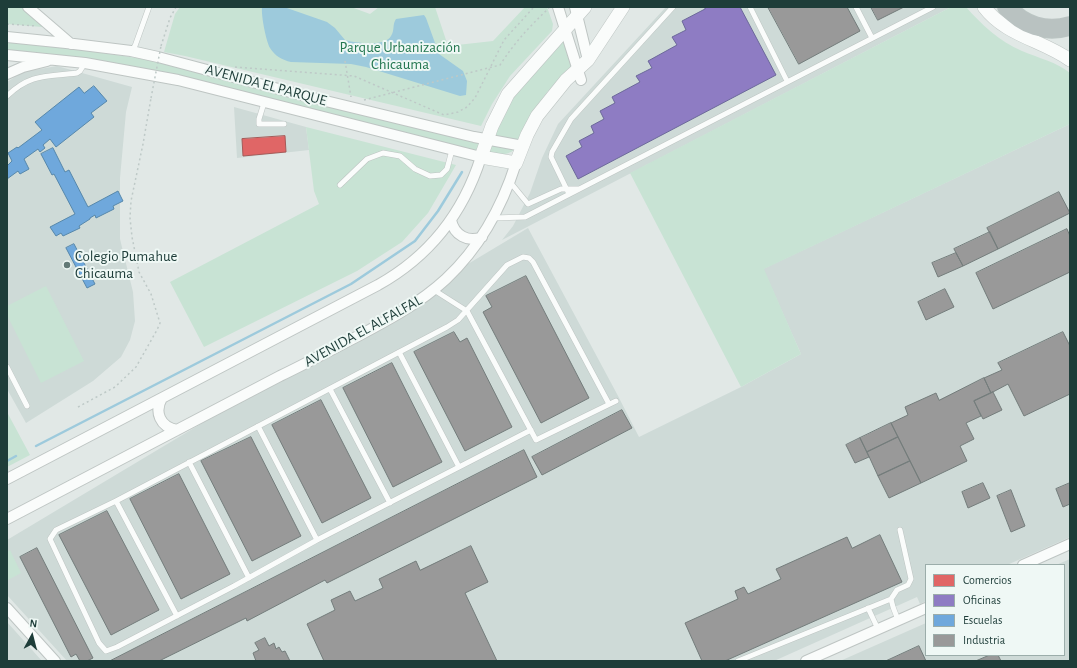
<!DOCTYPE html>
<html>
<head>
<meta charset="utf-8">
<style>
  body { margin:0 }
  #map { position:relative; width:1077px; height:668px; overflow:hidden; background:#e1e8e6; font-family:"Alegreya Sans",sans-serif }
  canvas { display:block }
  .frame { position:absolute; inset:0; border:8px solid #1e3d39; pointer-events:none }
  .legend { position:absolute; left:925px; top:564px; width:140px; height:92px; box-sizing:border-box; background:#eff8f5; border:1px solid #9badaa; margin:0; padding:5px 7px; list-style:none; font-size:12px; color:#1e3d39 }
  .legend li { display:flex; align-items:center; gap:8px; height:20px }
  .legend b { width:20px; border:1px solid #9badaa }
  .north { position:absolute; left:12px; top:616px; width:40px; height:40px; -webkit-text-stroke:3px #eff8f5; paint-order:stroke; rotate:7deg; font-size:11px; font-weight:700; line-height:16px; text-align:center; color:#1e3d39 }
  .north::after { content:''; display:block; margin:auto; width:14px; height:18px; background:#1e3d39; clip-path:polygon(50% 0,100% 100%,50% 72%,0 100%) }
</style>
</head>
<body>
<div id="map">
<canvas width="1077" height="668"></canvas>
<div class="frame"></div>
<ul class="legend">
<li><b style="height:11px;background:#e06666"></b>Comercios</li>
<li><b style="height:11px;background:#8e7cc3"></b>Oficinas</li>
<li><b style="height:11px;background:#6fa8dc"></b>Escuelas</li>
<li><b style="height:11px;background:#999"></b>Industria</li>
</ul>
<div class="north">N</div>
</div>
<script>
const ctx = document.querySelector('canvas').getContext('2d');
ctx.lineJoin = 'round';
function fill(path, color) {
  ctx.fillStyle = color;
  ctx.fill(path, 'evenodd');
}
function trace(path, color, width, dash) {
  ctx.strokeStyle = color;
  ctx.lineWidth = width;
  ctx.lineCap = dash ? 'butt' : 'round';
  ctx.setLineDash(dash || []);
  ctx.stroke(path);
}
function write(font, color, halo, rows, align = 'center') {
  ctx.font = font + ' "Alegreya Sans",sans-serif';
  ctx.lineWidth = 4;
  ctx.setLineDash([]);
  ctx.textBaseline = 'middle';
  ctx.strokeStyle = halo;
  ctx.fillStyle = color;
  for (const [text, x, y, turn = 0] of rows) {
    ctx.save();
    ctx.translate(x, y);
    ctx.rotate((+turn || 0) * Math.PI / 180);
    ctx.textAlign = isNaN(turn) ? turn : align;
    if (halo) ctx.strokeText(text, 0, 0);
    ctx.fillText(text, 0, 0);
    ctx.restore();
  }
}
fill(new Path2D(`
  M666,7H951L502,240L513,226L530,193L542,158L558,124Z
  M57,66L132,87L126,112L120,178V239L133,292L135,321L130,340L121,357L93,381L26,423L7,389V82L23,72Z
  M234,107L306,127L309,150L237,158Z
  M1070,124V537L1007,565H926V601L920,604L917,597L774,661H67L7,595V540L528,228L617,394L639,437L741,387L801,354L763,269Z
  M1070,559V661H840L926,623V655H1064V565H1056Z
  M7,622L42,661H7Z`), '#cedad7');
fill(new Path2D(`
  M7,7H23L43,25L42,27L7,24Z
  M180,7H351L370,14L379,7H435L448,46L493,41L525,7H547L553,24L552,31L510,76L492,104L481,126L185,56L164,52L175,14Z
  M951,7H966C982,25 999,41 1022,51C1038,58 1057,62 1070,73V124L764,269L801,354L741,387L630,173Z
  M563,40L572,68L548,91L537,106L515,149C506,157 498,154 487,153L349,121L247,94L7,52V41C61,47 114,54 167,63L482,140L498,124L515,95Z
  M306,127L456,165L428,213L402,242L357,271L204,347L170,282L319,204L314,191Z
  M46,286L84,361L41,383L7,315V306Z
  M7,412L30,455L7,467Z
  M10,550L21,573L8,580L7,577V552Z`), '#c8e3d4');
fill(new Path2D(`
  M262,7H284L327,22L335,28L345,40C355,43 385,47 391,36C395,30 392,25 396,19L424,15L426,18L439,54L463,71L467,81L466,95L460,96L366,67L351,64L291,62C282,60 275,56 270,48C266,41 261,15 262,7Z`), '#9dcadc');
const shops = new Path2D(`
  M285,136L286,152L243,156L242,139Z`);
fill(shops, '#e06666');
trace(shops, '#a65a58', 1);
const offices = new Path2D(`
  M704,7H740L776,75L578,179L566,156L582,147L579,141L594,133L591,126L604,119L600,111L615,103L612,97L640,82L636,76L652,68L648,61L677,45L672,37L686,30L682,21L705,9Z`);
fill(offices, '#8e7cc3');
trace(offices, '#6c699a', 1);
const schools = new Path2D(`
  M94,86L107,101L91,113L94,117L56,147L50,139L43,145L45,148L40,152L38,149L24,159L29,169L20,174L18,171L7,179V166L12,161L8,153L17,147L18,148L42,130L35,122L79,87L84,93Z
  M53,148L65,172L69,170L88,207L118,191L123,201L113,206L114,209L96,218L95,215L90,218V219L79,226L80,228L63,236L61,233L56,236L50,227L75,214L54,174L52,175L41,154Z
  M74,244L95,284L87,288L66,248Z`);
fill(schools, '#6fa8dc');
trace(schools, '#5788ab', 1);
const industry = new Path2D(`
  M768,7H847L860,31L799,64Z
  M871,7H904L878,20Z
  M1059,192L1070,213L998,249L987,228Z
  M1067,229L1070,236V272L993,309L976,273Z
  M990,232L998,249L963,266L954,249Z
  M956,253L963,266L938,277L932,263Z
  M526,276L589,398L541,423L483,312L492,307L486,296Z
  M945,289L954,307L926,320L918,302Z
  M454,332L460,342L467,338L512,427L465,451L414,352Z
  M1063,332L1070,346V394L1024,416L1008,384L991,393L984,378L1002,370L998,363Z
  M392,363L442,462L393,487L343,388Z
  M984,378L991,393L974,401L981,416L966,423L974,439L960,446L967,461L921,483L891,423L908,415L905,407L936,393L939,400Z
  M993,392L1002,410L983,419L974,401Z
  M321,400L371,498L322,523L272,425Z
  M622,410L632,428L542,475L532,457Z
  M891,423L898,437L867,452L860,438Z
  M251,437L301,536L252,561L201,461Z
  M898,437L910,461L878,476L867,452Z
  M860,438L869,457L855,463L846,445Z
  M524,450L537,477L327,583L325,580L247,621L246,618L159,661H110Z
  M910,461L921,483L889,498L878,476Z
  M179,474L230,574L181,599L130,499Z
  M983,483L990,498L968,508L962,492Z
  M1070,483V504L1063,507L1056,489Z
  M1011,490L1025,526L1011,532L997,496Z
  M107,511L159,610L111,635L59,535Z
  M880,535L902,582L725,661H702L685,623L738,599L735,591L744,587L748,594L781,579L776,569L847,537L852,548Z
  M471,546L488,582L465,593L497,661H324L307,624L335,610L331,600L350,591L355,601L383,588L379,579L416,561L420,570Z
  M37,548L93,658L87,661H80L76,654L71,657L20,557Z
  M265,638L269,646L274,643L276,649L279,647L282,652L285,651L290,661H256L253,653L259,650L255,643Z
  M919,646L926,661H886Z
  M990,655H998L1001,661H976Z`);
fill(industry, '#999');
trace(industry, '#747d7c', 1);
trace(new Path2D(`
  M36,446L351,284L415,241L438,211L462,172
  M7,461L16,456`), '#9dcadc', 2.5);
const service = new Path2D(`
  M750,7L787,81
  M856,7L872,38
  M131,51L135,46L149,7
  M7,96C31,73 47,77 77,73L80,71L85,63
  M264,103L259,119V124H284
  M510,182L528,204L561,189H578
  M340,185L367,159L383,153L400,156L415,169L430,176L441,175L447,169L452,150
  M569,194L551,157L552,152L571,119L673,7
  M493,218L525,217L933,7
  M434,290L467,311L536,440L616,401
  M399,352L459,467
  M7,367L27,406
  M330,389L390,503
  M258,426L317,540
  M531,430L317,540L234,586L117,647L106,651L99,643L50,539L56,530L116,501L447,327L458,320L507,265L523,257L529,258L533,262L609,404
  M189,462L249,578
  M116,501L177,616
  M868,608L878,629
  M898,620L893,607L891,599L897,590L908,585L911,579L900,530
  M738,661L891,599`);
const minor = new Path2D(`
  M28,7L71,44
  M558,7L581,80
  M575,7L588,60
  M7,37L66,43L131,51L158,57L305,96L474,137L523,146
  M7,55L85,63L178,80L481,157C463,214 430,256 378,285L7,479
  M7,74L23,67L47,61
  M451,220C454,235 468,243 482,237
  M162,398C154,412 160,427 177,430
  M7,519C98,471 189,424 280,376C307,363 333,349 360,335C390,319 420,303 446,279C480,247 502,207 516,163
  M1023,565L1070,544
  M7,608L55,661
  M806,661L926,608`);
const tertiary = new Path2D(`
  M585,7L508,94L492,126L481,157L516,163L527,135L537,116L566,80L588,60L623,7
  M984,7C1006,36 1042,40 1070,60`);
const motorway = new Path2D(`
  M1007,7C1023,26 1046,33 1070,26`);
trace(service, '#bec5c3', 6);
trace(minor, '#bec5c3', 12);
trace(tertiary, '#bec5c3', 14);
trace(motorway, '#bbc5c3', 20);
trace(new Path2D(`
  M7,24L36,26
  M161,46L170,18L176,7
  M345,61L351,97
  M235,67L354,76L444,115L458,112L467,107L475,98L504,40L534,7
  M364,100L500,65C515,42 529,27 549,8
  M78,407L115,387L136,367L157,330L160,323L151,294L139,272L132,237L130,218L131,201L143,144L151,98`), '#bec9c7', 1.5, [2, 3]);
trace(service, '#fafcfb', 5);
trace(minor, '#fafcfb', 10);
trace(tertiary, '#fafcfb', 13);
trace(motorway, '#b9c2c1', 18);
trace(new Path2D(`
  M151,98L161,46`), '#bec9c7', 1.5, [2, 3]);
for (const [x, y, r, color] of [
  [67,265,4,"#627976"]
]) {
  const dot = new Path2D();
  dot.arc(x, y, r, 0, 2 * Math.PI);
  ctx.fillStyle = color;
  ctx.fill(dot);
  trace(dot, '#eff8f5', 1.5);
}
write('15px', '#247750', '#eff8f5', [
  ["Parque Urbanización",400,47],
  ["Chicauma",400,64]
]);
write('15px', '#1e3d39', '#eff8f5', [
  ["AVENIDA EL PARQUE",266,85,15],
  ["AVENIDA EL ALFALFAL",363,331,-29]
]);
write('15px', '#1e3d39', '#eff8f5', [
  ["Colegio Pumahue",75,256],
  ["Chicauma",75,273]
], 'left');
</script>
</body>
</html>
